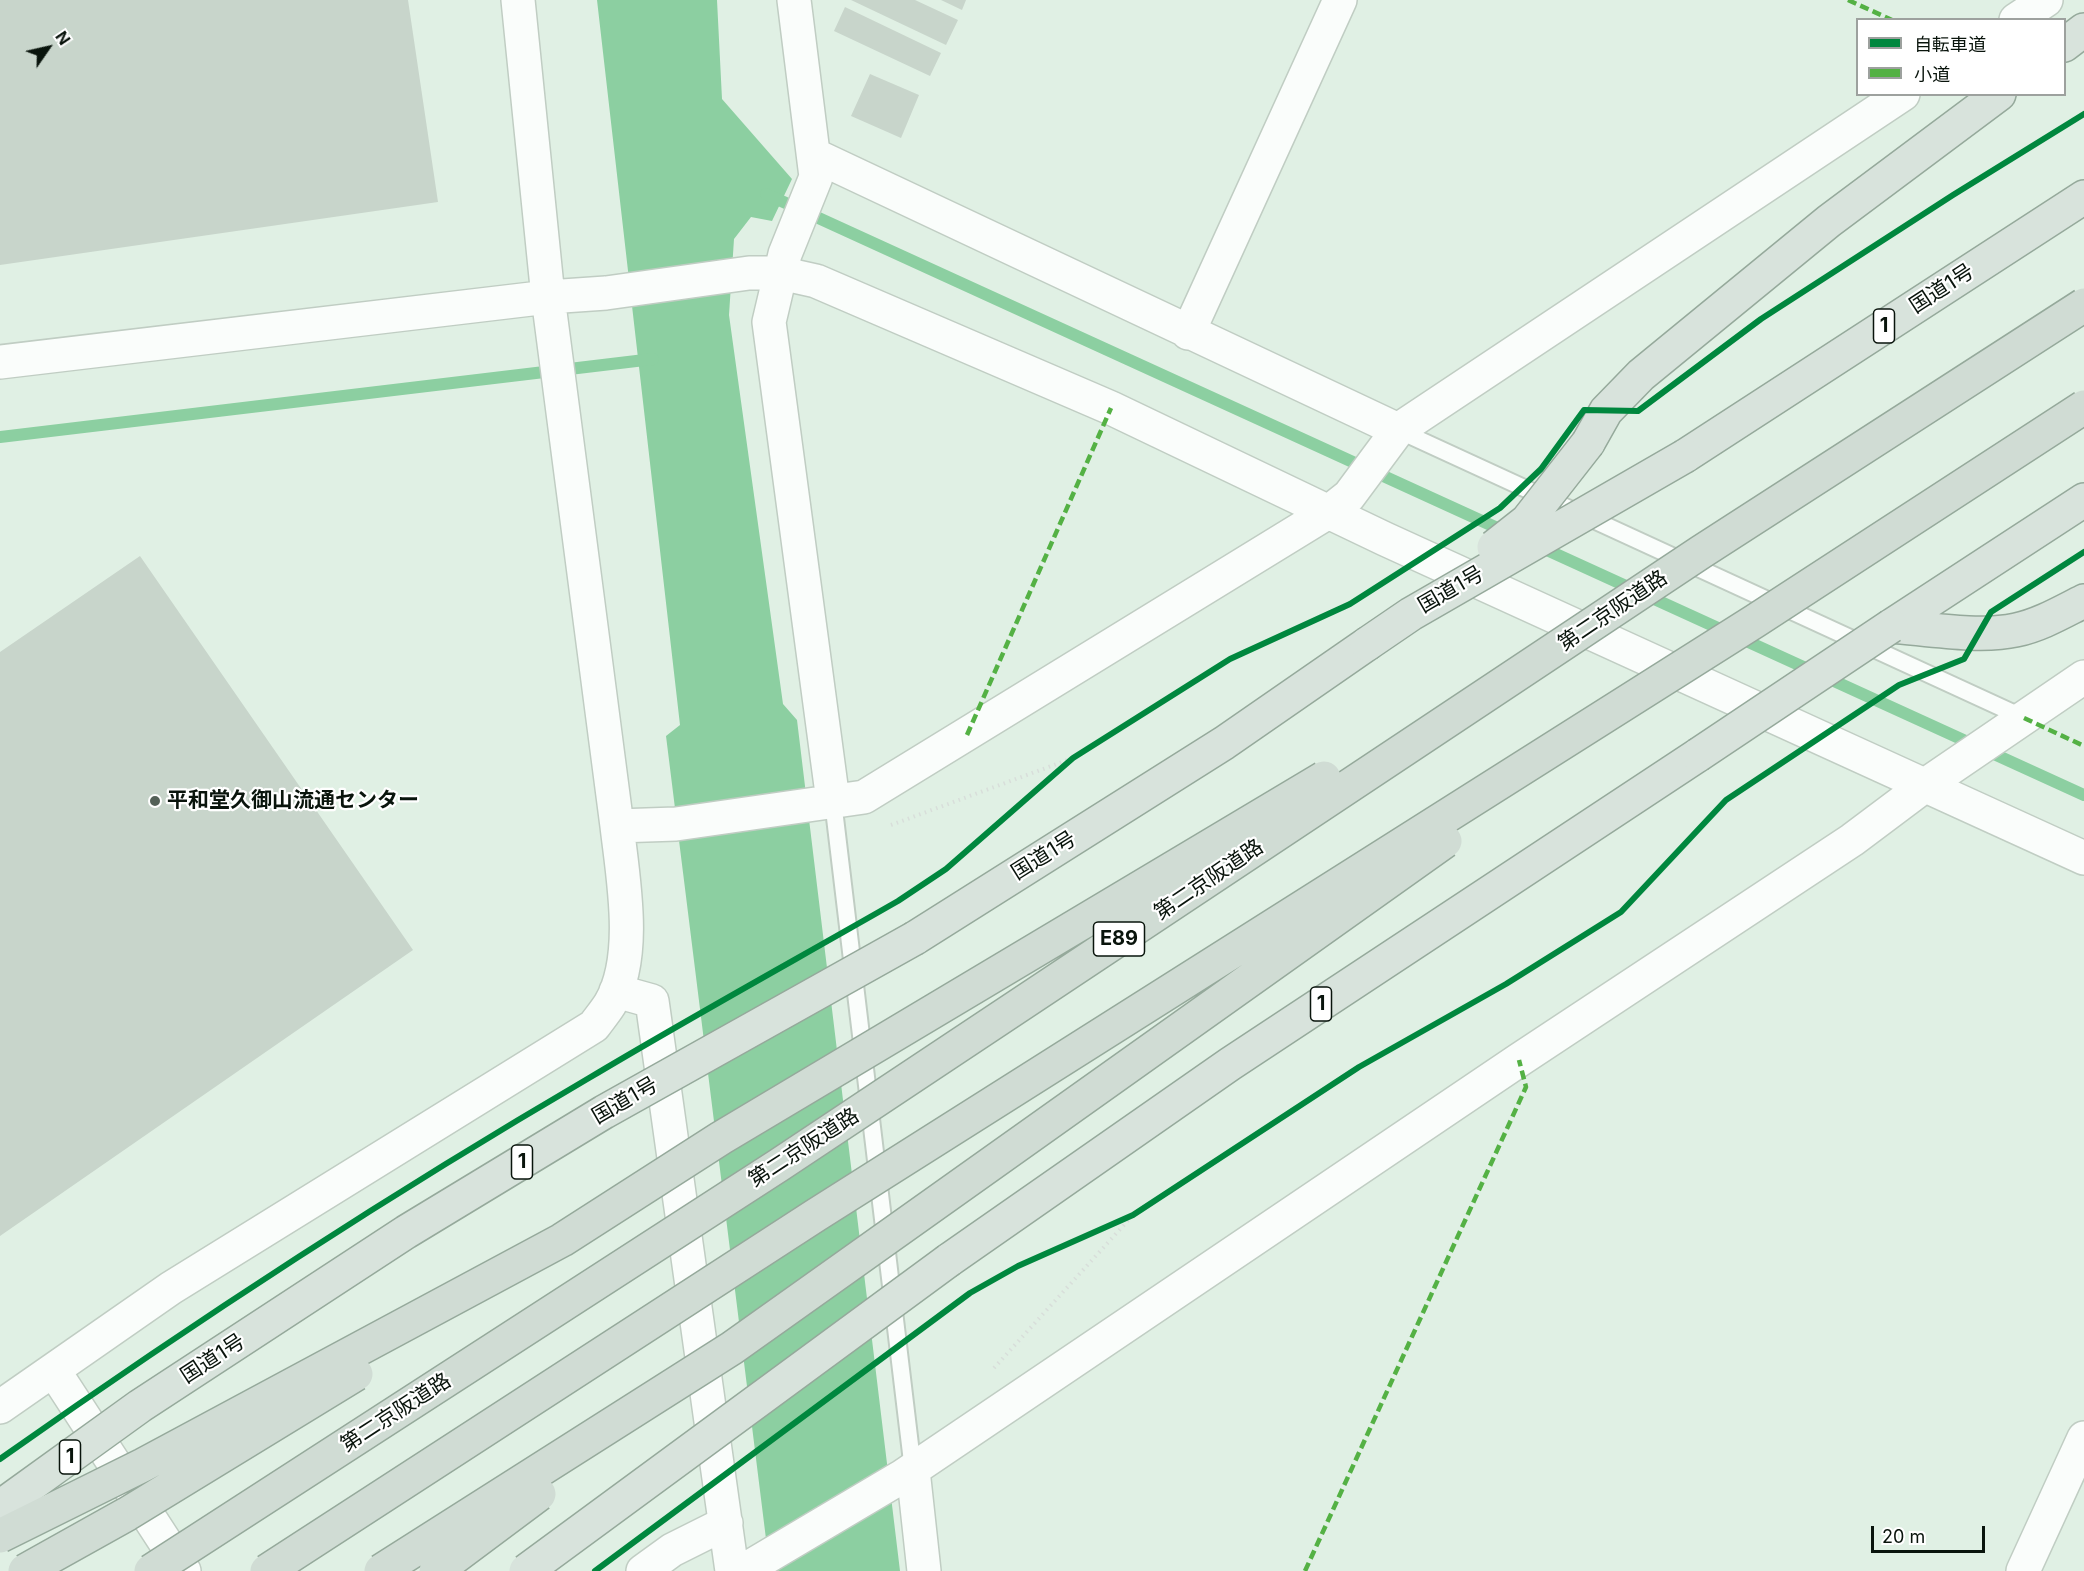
<!DOCTYPE html>
<html>
<head>
<meta charset="utf-8">
<style>
  body { margin:0 }
  #map { position:relative; width:2084px; height:1571px; overflow:hidden; background:#e0f0e4; font-family:Inter,"Noto Sans JP",sans-serif }
  canvas { display:block }
  .legend { position:absolute; left:1856px; top:18px; width:210px; height:78px; box-sizing:border-box; background:#fff; border:2px solid #9da19e; margin:0; padding:8px 10px; list-style:none; font-size:18px; color:#09140c }
  .legend li { display:flex; align-items:center; gap:12px; height:30px }
  .legend b { width:30px; border:2px solid #9da19e }
  .north { position:absolute; left:18px; top:18px; width:60px; height:60px; -webkit-text-stroke:4px #fff; paint-order:stroke; rotate:56deg; font-size:16px; font-weight:700; line-height:24px; text-align:center; color:#09140c }
  .north::after { content:''; display:block; margin:auto; width:21px; height:27px; background:#09140c; clip-path:polygon(50% 0,100% 100%,50% 72%,0 100%) }
  .scale { position:absolute; left:1871px; top:1526px; width:114px; height:27px; box-sizing:border-box; border:3px solid #09140c; border-top:0; padding-left:8px; font-size:18px; line-height:21px; white-space:nowrap; color:#09140c; -webkit-text-stroke:4px #fff; paint-order:stroke }
</style>
</head>
<body>
<div id="map">
<canvas width="2084" height="1571"></canvas>
<ul class="legend">
<li><b style="height:8px;background:#00873e"></b>自転車道</li>
<li><b style="height:8px;background:#54b144"></b>小道</li>
</ul>
<div class="north">N</div>
<div class="scale">20 m</div>
</div>
<script>
const ctx = document.querySelector('canvas').getContext('2d');
ctx.lineJoin = 'round';
function fill(path, color) {
  ctx.fillStyle = color;
  ctx.fill(path, 'evenodd');
}
function trace(path, color, width, dash) {
  ctx.strokeStyle = color;
  ctx.lineWidth = width;
  ctx.lineCap = dash ? 'butt' : 'round';
  ctx.setLineDash(dash || []);
  ctx.stroke(path);
}
function write(font, color, halo, rows, align = 'center') {
  ctx.font = font + ' Inter,"Noto Sans JP",sans-serif';
  ctx.lineWidth = 4.5;
  ctx.setLineDash([]);
  ctx.textBaseline = 'middle';
  ctx.strokeStyle = halo;
  ctx.fillStyle = color;
  for (const [text, x, y, turn = 0] of rows) {
    ctx.save();
    ctx.translate(x, y);
    ctx.rotate((+turn || 0) * Math.PI / 180);
    ctx.textAlign = isNaN(turn) ? turn : align;
    if (halo) ctx.strokeText(text, 0, 0);
    ctx.fillText(text, 0, 0);
    ctx.restore();
  }
}
fill(new Path2D(`
  M597,0H717L722,99L792,179L772,221L751,217L734,239L729,315L783,704L797,720L900,1571H770L666,736L680,725Z`), '#8ccfa1');
trace(new Path2D(`
  M766,194L1506,532
  M0,437L653,359
  M1536,545L2084,795`), '#8ccfa1', 12);
fill(new Path2D(`
  M0,0H408L438,202L0,265Z
  M851,0H915L958,20L946,45Z
  M941,0H966L962,10Z
  M845,7L941,53L930,76L834,31Z
  M870,74L919,95L901,138L851,116Z
  M140,556L413,950L0,1236V652Z`), '#c8d5cb');
const service = new Path2D(`
  M1398,430L2024,718
  M833,801L913,1470`);
const minor = new Path2D(`
  M794,0L816,177L785,254L769,322L833,801
  M2016,20L2046,0
  M814,155L1398,430
  M1188,333L1340,0
  M0,362L548,297L606,293L749,273H780L816,281L1111,408L1385,539L2084,858
  M617,826L676,824L864,797L1330,511L1349,496L1398,430L1903,94
  M616,991L652,1001L732,1571
  M54,1371L184,1571
  M0,1407L171,1288L594,1026C599,1019 605,1012 610,1004C638,957 623,878 617,826L548,297L518,0
  M913,1470L924,1571
  M732,1568H748L903,1476L1519,1060L1852,840L1924,786L2084,677
  M643,1571L672,1550L726,1523
  M2023,1571L2084,1438`);
const trunk = new Path2D(`
  M2064,45L2084,30
  M1588,443L1606,411L1641,375L1829,221L1999,94
  M1685,456L2084,197
  M1891,626L2084,500
  M1891,626C1928,629 1980,638 2016,630C2040,625 2062,612 2084,601
  M915,938L1224,743L1367,644
  M949,1260L1230,1064L1698,755`);
trace(service, '#c0cdc3', 20);
trace(minor, '#c0cdc3', 36);
trace(trunk, '#95a99b', 36);
trace(new Path2D(`
  M891,825L1073,758
  M994,1368L1133,1215`), '#d8deda', 4, [1.5, 4.5]);
trace(service, '#fafdfb', 16);
trace(minor, '#fafdfb', 33);
trace(trunk, '#d8e3dc', 33);
const trunkBridge = new Path2D(`
  M1494,547L1527,521L1588,443
  M1367,644L1411,614L1685,456
  M1698,755L1891,626
  M0,1507L140,1406L406,1232L604,1112L915,938
  M526,1571L949,1260`);
const motorwayBridge = new Path2D(`
  M0,1536L143,1465L562,1240L721,1138L1324,778
  M25,1571L127,1514L356,1374
  M151,1571L779,1165L1701,552L2084,305
  M267,1571L816,1215L1755,621L2084,407
  M381,1571L732,1348L1445,841
  M436,1571L539,1494`);
trace(trunkBridge, '#95a99b', 36, []);
trace(motorwayBridge, '#95a99b', 36, []);
trace(trunkBridge, '#d8e3dc', 33);
trace(motorwayBridge, '#d0dcd4', 33);
trace(new Path2D(`
  M1848,0L1892,20
  M2024,718L2084,746
  M967,735L1111,408
  M1305,1571L1526,1087L1519,1060`), '#54b144', 4.5, [9, 4.5]);
trace(new Path2D(`
  M0,1459C191,1324 387,1196 589,1078C691,1017 795,960 898,901L946,869L1073,758L1230,659L1350,604L1500,508L1541,469L1584,410L1638,411L1761,319L1953,195L2084,114
  M595,1571L970,1293L1018,1266L1133,1215L1359,1067L1506,984L1621,912L1726,800L1899,685L1964,659L1991,612L2084,552`), '#00873e', 6);
for (const [x, y, r, color] of [
  [155,801,6,"#546158"]
]) {
  const dot = new Path2D();
  dot.arc(x, y, r, 0, 2 * Math.PI);
  ctx.fillStyle = color;
  ctx.fill(dot);
  trace(dot, '#fff', 2);
}
for (const [x, y, w] of [
  [1884,326,21],
  [1119,939,51],
  [1321,1004,21],
  [522,1162,21],
  [70,1457,21]
]) {
  const box = new Path2D();
  box.roundRect(x - w / 2, y - 17, w, 34, 4.5);
  ctx.fillStyle = '#fff';
  ctx.fill(box);
  trace(box, '#09140c', 1.5);
}
write('bold 20px', '#09140c', null, [
  ["1",1884,326],
  ["E89",1119,939],
  ["1",1321,1004],
  ["1",522,1162],
  ["1",70,1457]
]);
write('21px', '#09140c', '#fff', [
  ["国道1号",1942,289,-33],
  ["国道1号",1451,590,-30],
  ["第二京阪道路",1613,611,-34],
  ["国道1号",1044,856,-32],
  ["第二京阪道路",1209,880,-34],
  ["国道1号",625,1101,-30],
  ["第二京阪道路",804,1148,-33],
  ["国道1号",213,1359,-33],
  ["第二京阪道路",396,1413,-33]
]);
write('bold 21px', '#09140c', '#fff', [
  ["平和堂久御山流通センター",167,801]
], 'left');
</script>
</body>
</html>
